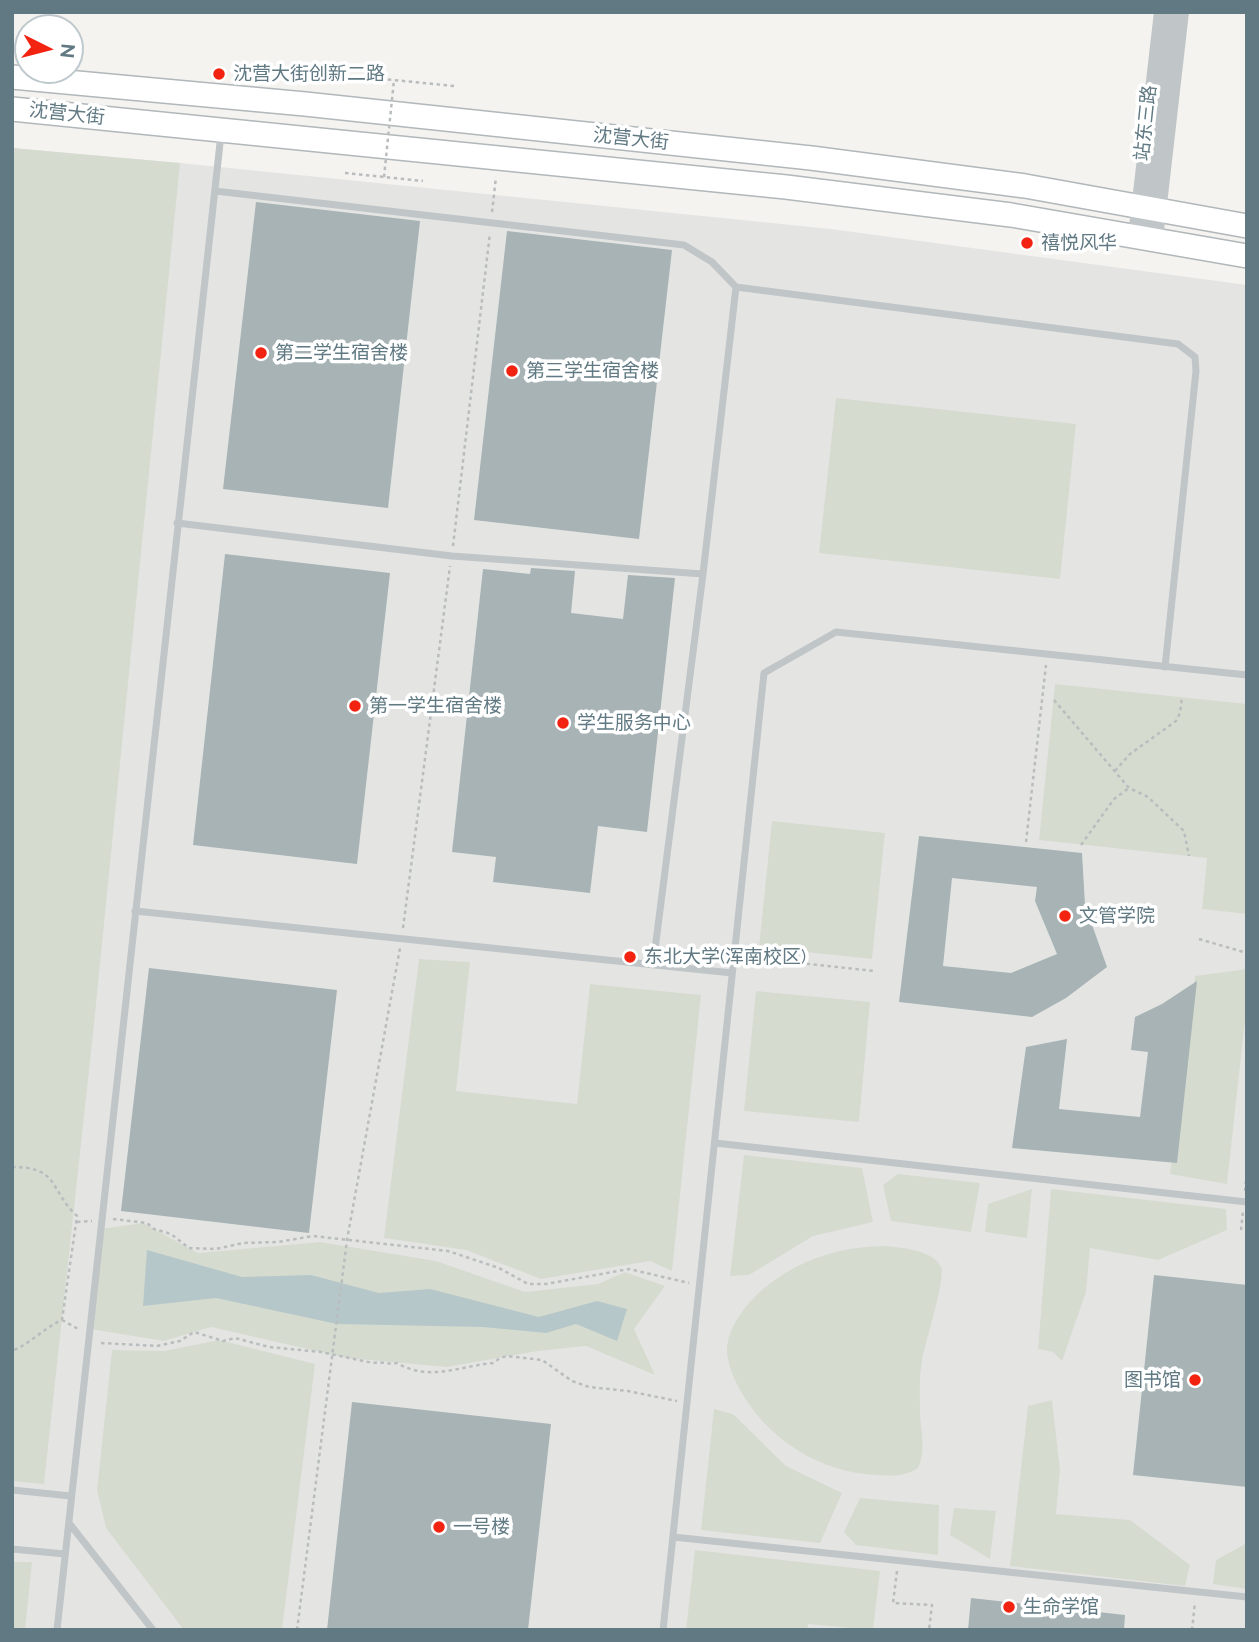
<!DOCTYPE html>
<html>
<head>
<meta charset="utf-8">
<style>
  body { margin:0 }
  #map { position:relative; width:1259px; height:1642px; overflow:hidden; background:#f4f3ef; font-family:Raleway,sans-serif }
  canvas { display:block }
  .frame { position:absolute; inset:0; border:14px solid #607983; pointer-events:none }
  .north { position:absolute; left:14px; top:14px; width:70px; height:70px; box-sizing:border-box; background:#fff; border:2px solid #bfc9cd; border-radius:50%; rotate:96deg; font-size:19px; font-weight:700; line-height:28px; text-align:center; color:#607983 }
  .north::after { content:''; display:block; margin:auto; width:24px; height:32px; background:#f22311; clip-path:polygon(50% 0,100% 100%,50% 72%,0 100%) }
</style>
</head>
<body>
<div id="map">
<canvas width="1259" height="1642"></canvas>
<div class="frame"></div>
<div class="north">N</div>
</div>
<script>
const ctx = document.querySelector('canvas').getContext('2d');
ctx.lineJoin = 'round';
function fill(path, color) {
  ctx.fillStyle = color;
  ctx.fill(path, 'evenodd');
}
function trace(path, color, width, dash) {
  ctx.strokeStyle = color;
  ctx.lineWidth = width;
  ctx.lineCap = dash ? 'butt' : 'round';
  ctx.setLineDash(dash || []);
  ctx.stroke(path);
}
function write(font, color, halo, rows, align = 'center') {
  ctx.font = font + ' Raleway,"Noto Sans SC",sans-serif';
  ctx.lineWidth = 7;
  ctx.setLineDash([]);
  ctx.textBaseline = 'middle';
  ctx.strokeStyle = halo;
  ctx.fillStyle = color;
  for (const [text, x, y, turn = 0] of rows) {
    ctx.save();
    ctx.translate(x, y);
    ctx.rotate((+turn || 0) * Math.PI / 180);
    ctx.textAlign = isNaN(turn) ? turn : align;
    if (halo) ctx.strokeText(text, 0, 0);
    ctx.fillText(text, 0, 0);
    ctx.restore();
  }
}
fill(new Path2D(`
  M12,148L180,163L831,229L1247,285V1630H12Z`), '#e4e5e3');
fill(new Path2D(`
  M12,148L180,163L93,1034L44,1484L12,1481Z
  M836,398L1076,424L1060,579L819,553Z
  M1055,684L1247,704V914L1202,909L1207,858L1039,840Z
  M772,821L885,833L872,959L759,947Z
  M419,959L470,962L456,1091L577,1104L590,984L701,995L672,1271L650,1261L541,1279L466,1250L384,1238Z
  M1247,969V1002L1227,1184L1170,1174L1195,976Z
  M756,991L870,1002L859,1122L744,1111Z
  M744,1155L862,1168L873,1222L813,1236L749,1275L730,1276Z
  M898,1174L980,1183L971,1232L891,1221L883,1185Z
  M1032,1189L1027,1238L985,1232L988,1204Z
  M1051,1189L1226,1209L1227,1230L1158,1260L1090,1248L1086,1292L1062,1361L1053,1352L1038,1349Z
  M143,1223L198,1253L320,1242L436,1261L525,1292L598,1284L625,1272L665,1286L634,1329L655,1375L586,1346L538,1351L447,1367L347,1358L211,1327L164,1341L90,1329L100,1229Z
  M887,1246C903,1248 933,1250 941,1267C946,1279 925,1343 922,1361C919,1377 920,1394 920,1410C920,1431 927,1449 918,1468C905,1477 892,1476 877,1475C819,1473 766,1438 739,1388C733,1377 728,1365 727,1352C726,1326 751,1297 772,1282C806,1257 845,1246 887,1246Z
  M219,1340L315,1364L282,1630H184L106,1528L97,1490L112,1350L164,1351Z
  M1052,1400L1060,1470L1056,1514L1130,1520L1190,1565L1185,1586L1010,1566L1028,1406Z
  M714,1409L733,1414L786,1466L842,1493L820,1543L701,1530Z
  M860,1498L939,1505L938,1555L856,1545L844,1532Z
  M954,1508L996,1511L990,1559L950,1535Z
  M1247,1543V1589L1213,1584L1216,1560Z
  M695,1550L880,1571L873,1630L808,1624L807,1630H686Z
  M12,1562H32L25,1630H12Z`), '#d6dbd0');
fill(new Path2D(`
  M147,1250L242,1277L311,1275L379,1293L430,1289L539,1317L597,1301L627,1309L617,1341L576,1324L546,1333L483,1327L337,1324L216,1298L143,1306Z`), '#b6c7c9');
fill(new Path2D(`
  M256,202L420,221L388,508L223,489Z
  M507,231L672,250L639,539L474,520Z
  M225,554L390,573L357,864L193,845Z
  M531,568L575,571L571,613L623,619L628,575L675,578L647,832L598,826L590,893L493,882L496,857L452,852L483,569L530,574Z
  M919,836L1082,853L1085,905L1107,967L1066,998L1032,1017L899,1002ZM952,878L1037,887L1035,901L1057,954L1011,973L943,966Z
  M149,968L337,990L309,1233L121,1211Z
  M1197,981L1177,1163L1012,1148L1026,1047L1067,1039L1059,1109L1140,1117L1148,1052L1131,1050L1135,1017L1162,1004Z
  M1154,1275L1247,1285V1487L1133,1475Z
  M352,1402L551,1424L528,1630H327Z
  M971,1598L1125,1615L1124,1630H968Z`), '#a7b3b5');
const primary = new Path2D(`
  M12,77L305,104L811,158L1025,186L1247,226
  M12,109L786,187L1011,215L1247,256`);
trace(primary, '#b1b7ba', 26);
trace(new Path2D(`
  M353,76L454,86
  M345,173L423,181
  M492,212L496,177
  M453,546L490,233
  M1054,700L1129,788L1148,797L1184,831L1189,856
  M1115,771L1130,754L1176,721L1180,713L1182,697
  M1026,842L1046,665
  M1081,845L1114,799L1129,788
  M403,928L450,566
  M1199,939L1247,953
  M744,957L874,971
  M12,1167C60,1167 49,1190 77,1216L62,1320C44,1328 31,1343 12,1351
  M1245,1191L1247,1170
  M113,1219L147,1223L154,1229L171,1234L189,1248L216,1249L243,1243L278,1242L313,1236L448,1251L499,1268L528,1284H546L629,1269L689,1283
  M77,1222L92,1221
  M1241,1230L1243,1211
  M62,1320L80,1330
  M101,1343L157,1346L180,1341L194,1332L223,1341L235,1338L269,1347L321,1352L373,1363C382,1361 388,1365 397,1363C429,1382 460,1366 493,1363L500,1358L507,1356L542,1360L572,1381L589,1387L628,1391L677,1401
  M897,1571L893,1603L932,1605L929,1630
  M297,1630L347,1240L400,948
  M1192,1630L1195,1602`), '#b9bdbe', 2.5, [3.5, 3.5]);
trace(new Path2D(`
  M215,191L684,245L712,262L736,287L1178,344L1195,357L1196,371L1165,667
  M177,523L452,556L703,574
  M135,911L732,973
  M653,965L703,574L736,287
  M715,1143L1247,1202
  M12,1490L71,1496
  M69,1523L153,1630
  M673,1537L1247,1597
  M12,1549L65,1554
  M57,1630L221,134
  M663,1630L764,673L836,632L1247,675`), '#c0c5c8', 7);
trace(new Path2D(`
  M1137,236L1163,12
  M1154,239L1180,12`), '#c0c5c8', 18);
trace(primary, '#fff', 23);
trace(new Path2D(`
  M384,177L394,80`), '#b9bdbe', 2.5, [3.5, 3.5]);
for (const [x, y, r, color] of [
  [219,74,7,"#f22311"],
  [1027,243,7,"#f22311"],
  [261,353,7,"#f22311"],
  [512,371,7,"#f22311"],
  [355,706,7,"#f22311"],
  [563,723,7,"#f22311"],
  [1065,916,7,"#f22311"],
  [630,957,7,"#f22311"],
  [1195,1380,7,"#f22311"],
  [439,1527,7,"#f22311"],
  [1009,1607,7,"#f22311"]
]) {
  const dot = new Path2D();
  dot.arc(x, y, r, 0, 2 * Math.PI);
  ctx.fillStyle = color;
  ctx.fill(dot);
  trace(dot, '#fff', 2.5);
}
write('19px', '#607983', '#fff', [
  ["沈营大街创新二路",233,74],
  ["禧悦风华",1041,243],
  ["第二学生宿舍楼",275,353],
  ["第三学生宿舍楼",526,371],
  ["第一学生宿舍楼",369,706],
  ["学生服务中心",577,723],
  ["文管学院",1079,916],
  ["东北大学(浑南校区)",644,957],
  ["图书馆",1181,1380,"right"],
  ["一号楼",453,1527],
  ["生命学馆",1023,1607]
], 'left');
write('19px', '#607983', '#fff', [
  ["沈营大街",67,114,6],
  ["站东三路",1146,123,-84],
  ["沈营大街",631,139,6]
]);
</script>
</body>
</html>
